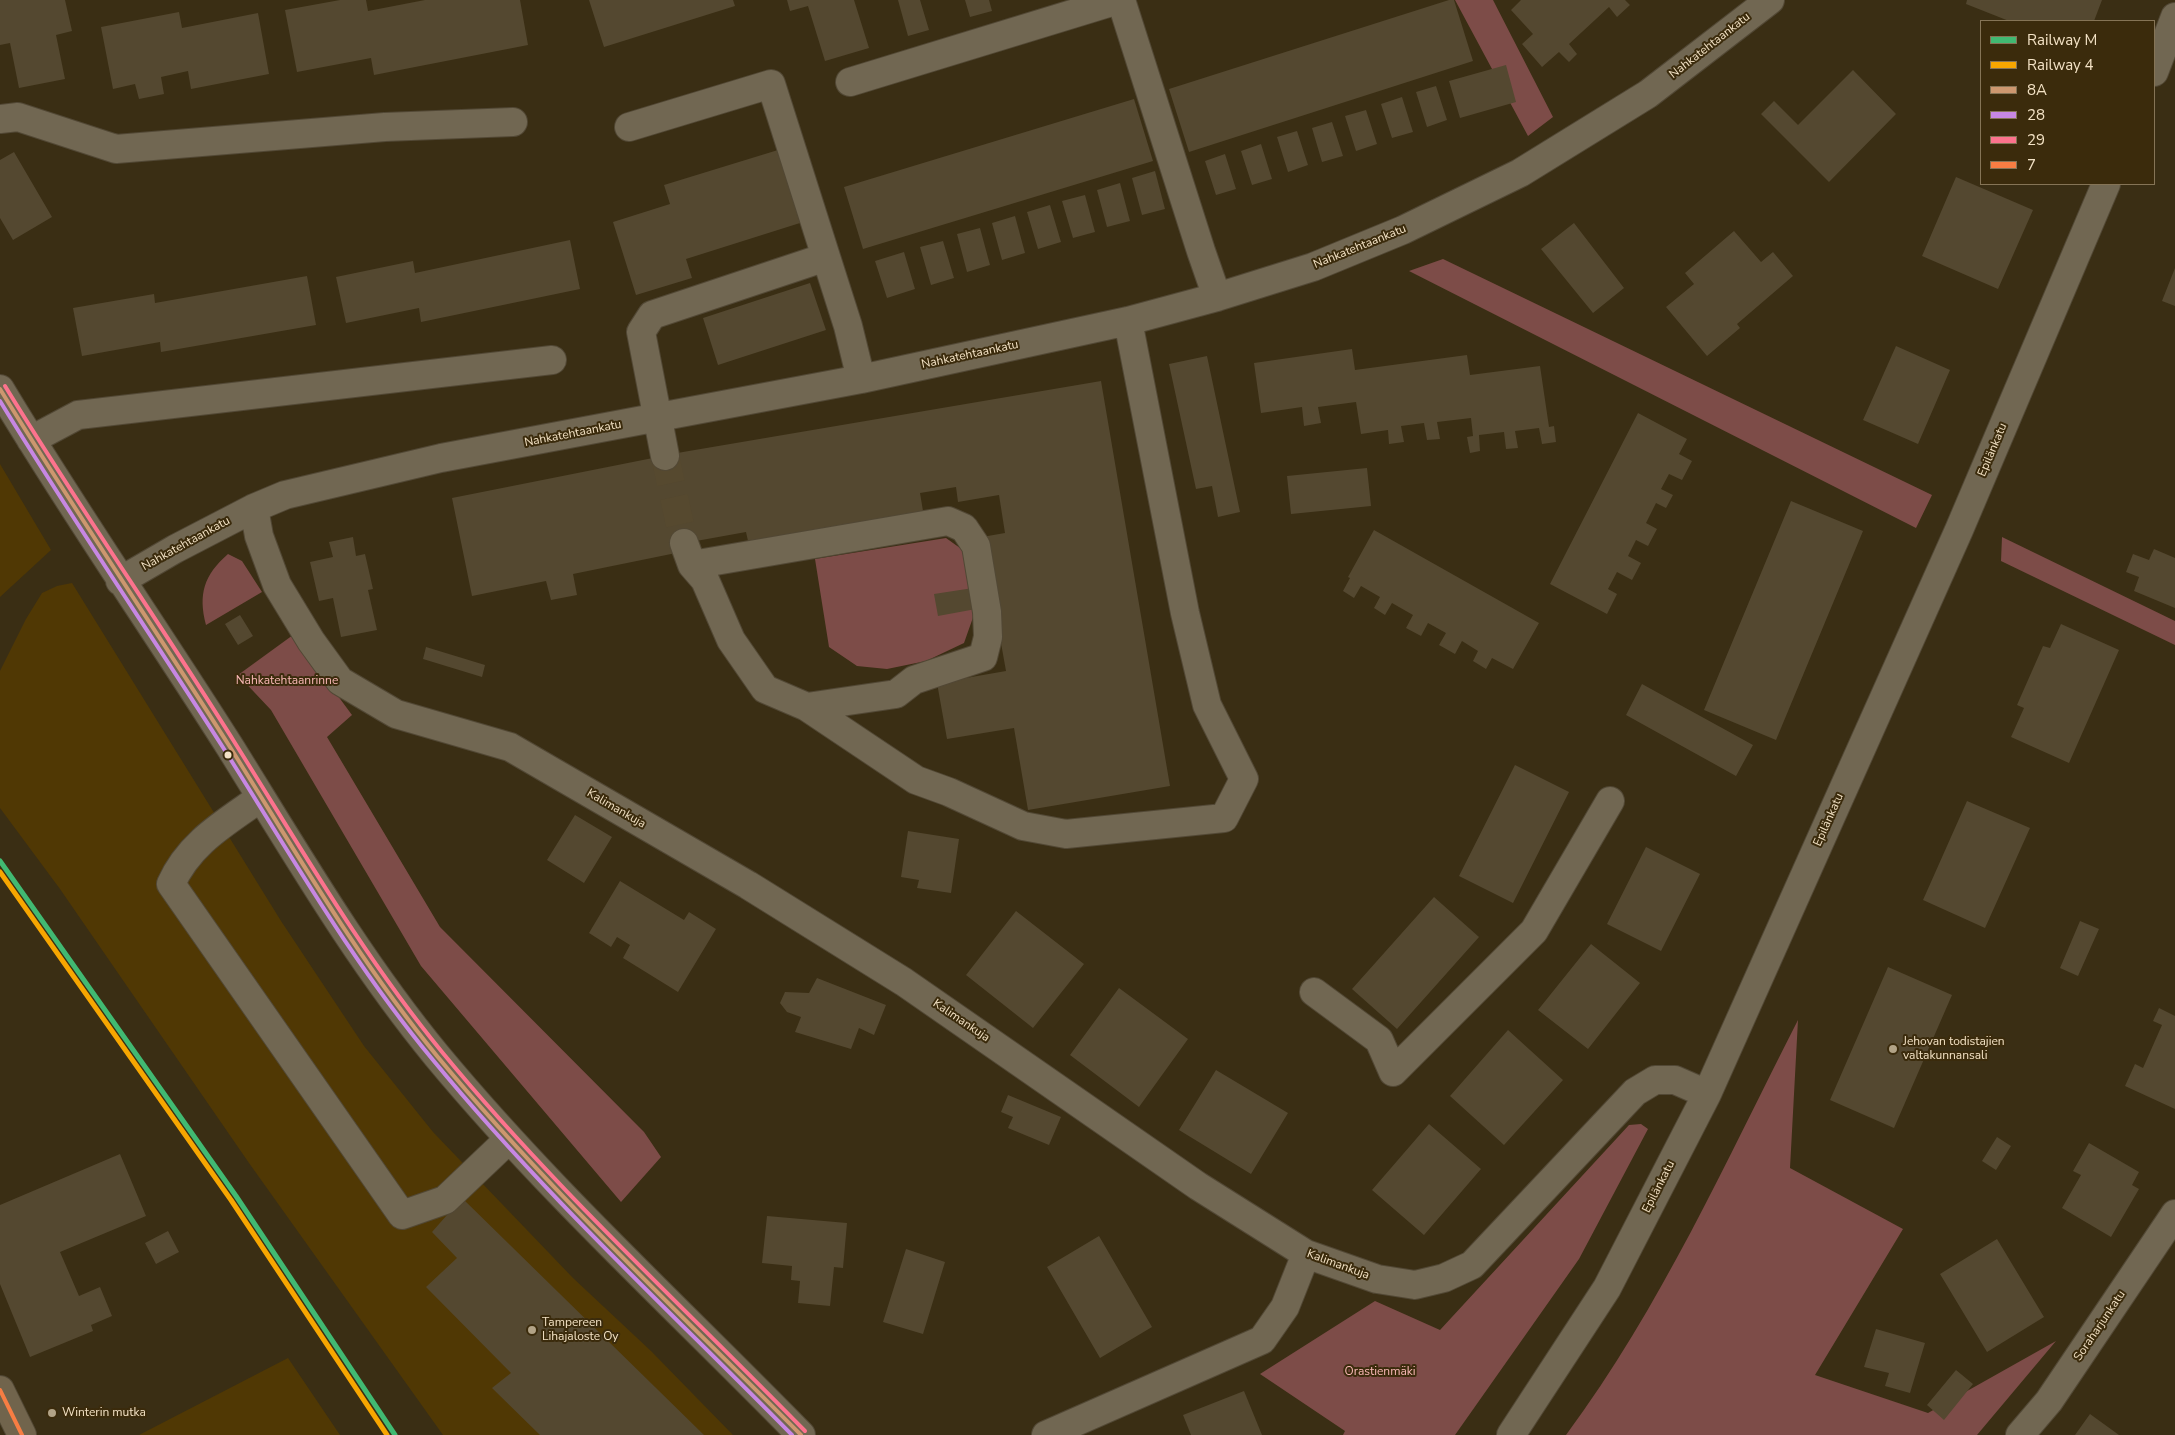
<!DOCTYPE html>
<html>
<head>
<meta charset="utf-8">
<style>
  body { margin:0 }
  #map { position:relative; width:2175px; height:1435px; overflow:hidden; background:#3a2e14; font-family:"Nunito Sans",sans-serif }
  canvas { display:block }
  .legend { position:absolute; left:1980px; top:20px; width:175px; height:165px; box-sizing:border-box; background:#3b2b0c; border:1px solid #857456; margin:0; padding:6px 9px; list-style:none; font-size:15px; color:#f3e2c5 }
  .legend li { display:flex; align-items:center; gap:10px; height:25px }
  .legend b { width:25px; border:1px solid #857456 }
</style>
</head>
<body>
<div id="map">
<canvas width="2175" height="1435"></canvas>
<ul class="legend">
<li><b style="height:6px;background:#41b972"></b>Railway M</li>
<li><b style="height:6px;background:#f7a600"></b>Railway 4</li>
<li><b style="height:6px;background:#cd976f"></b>8A</li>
<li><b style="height:6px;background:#c787e3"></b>28</li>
<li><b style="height:6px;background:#fc738d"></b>29</li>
<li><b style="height:6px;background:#f77d43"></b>7</li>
</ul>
</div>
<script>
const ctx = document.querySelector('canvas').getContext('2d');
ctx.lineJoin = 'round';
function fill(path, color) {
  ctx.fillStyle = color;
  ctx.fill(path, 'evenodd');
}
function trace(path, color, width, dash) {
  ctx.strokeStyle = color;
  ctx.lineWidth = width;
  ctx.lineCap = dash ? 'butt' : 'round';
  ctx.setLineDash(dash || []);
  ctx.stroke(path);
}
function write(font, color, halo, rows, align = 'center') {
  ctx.font = font + ' "Nunito Sans",sans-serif';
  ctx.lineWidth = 4;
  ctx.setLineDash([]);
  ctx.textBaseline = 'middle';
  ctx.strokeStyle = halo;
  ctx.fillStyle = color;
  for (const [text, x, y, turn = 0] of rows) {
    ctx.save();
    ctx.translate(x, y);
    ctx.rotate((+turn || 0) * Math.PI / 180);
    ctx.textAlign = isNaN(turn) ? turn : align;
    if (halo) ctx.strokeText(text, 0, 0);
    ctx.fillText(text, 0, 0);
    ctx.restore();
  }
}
fill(new Path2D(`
  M0,464L51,550L0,597Z
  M72,583L281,921L364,1046L433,1132L573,1278L651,1351L733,1435H443L249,1163L60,889L0,808V671L26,619L42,593L57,586Z
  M288,1358L340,1435H139Z`), '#503804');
fill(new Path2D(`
  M1455,0H1493L1553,117L1528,136Z
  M1443,259L1932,495L1916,528L1409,271Z
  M2002,537L2175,621V645L2001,561Z
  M946,538L967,553L976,609L964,643L926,661L887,669L857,666L829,647L815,559Z
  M228,554L242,561L262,592L206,625C198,594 204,575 228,554Z
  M293,635L352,715L327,737L440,927L644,1132L661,1157L621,1202L421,966L271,710L238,675Z
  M1798,1020L1790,1168L1903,1229L1815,1375L1928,1413L2056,1341L1977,1435H1566C1661,1307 1726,1161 1798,1020Z
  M1641,1124L1648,1129L1579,1259L1455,1435H1343L1345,1431L1260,1374L1375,1301L1440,1330L1629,1125Z`), '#7d4c48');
fill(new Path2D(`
  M0,0H65L72,31L56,35L65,79L19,88L10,43L0,45Z
  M340,0H366L368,11L425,0H520L528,45L374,75L371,58L297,72L285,10Z
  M589,0H733L735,6L604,47Z
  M787,0H854L869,48L825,61L808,6L790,11Z
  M898,0H920L929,30L908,36Z
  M965,0H989L992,11L970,17Z
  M1449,0H1454L1473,61L1189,152L1169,89Z
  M1521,0H1625L1630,5L1617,17L1609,7L1569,44L1577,54L1569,62L1559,52L1542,67L1522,44L1533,34L1511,10Z
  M1967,0H2102L2094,21H2009L1966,4Z
  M179,12L182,28L258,13L269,74L191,89L188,71L161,77L164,94L139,99L135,84L113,89L101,27Z
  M1506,65L1516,102L1460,118L1449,81Z
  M1853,70L1896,114L1829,182L1761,114L1774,101L1798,125Z
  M1436,86L1447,120L1427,127L1416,92Z
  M1402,97L1413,132L1392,138L1381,104Z
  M1134,99L1153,161L863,249L844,187Z
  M1366,110L1377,144L1356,151L1345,116Z
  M1332,122L1343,156L1322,162L1312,128Z
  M1297,131L1308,165L1288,172L1277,137Z
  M1261,144L1272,179L1252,185L1241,151Z
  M778,150L800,223L686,259L692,278L636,295L613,222L670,204L664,185Z
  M14,152L52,217L13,240L0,218V160Z
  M1225,154L1236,189L1216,195L1205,161Z
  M1155,171L1165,209L1142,215L1132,178Z
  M1956,177L2033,210L1998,289L1922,256Z
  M1120,183L1130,221L1107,227L1097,190Z
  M1085,195L1095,232L1073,238L1062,201Z
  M1050,205L1061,242L1038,249L1027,212Z
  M1015,216L1025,253L1002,260L992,223Z
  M1574,223L1624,288L1593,313L1541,249Z
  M980,228L990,265L967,272L957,234Z
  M1734,231L1761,262L1773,252L1793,276L1737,324L1740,328L1707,356L1666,307L1694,284L1685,273Z
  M570,240L580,289L421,322L419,308L346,323L336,277L413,261L415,273Z
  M943,241L954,278L931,285L920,247Z
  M904,252L915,289L887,298L875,261Z
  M2175,268V306L2162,301Z
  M307,276L316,325L161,352L160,342L82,356L73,308L154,294L155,303Z
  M810,283L826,330L718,365L703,318Z
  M1896,346L1950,370L1918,444L1863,420Z
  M1352,349L1355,370L1467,355L1470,375L1540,366L1549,427L1554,426L1556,442L1542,444L1539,428L1515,431L1518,448L1506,449L1504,432L1479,435L1480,451L1470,453L1467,437L1473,436L1471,418L1437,422L1440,439L1427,440L1424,423L1401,426L1404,442L1389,444L1388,430L1361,434L1356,402L1318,407L1321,423L1304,426L1302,407L1261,413L1254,363Z
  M1207,356L1240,512L1218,517L1212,486L1196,489L1169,364Z
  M1101,381L1170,786L1028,810L1014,728L947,739L937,683L1006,671L982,537L1005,533L999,495L958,502L956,487L920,493L923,511L748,541L746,532L674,545L676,553L573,574L577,595L551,600L546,581L472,596L452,498L683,452Z
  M1638,413L1687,439L1679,454L1692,461L1682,480L1669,474L1661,489L1673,495L1666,508L1656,503L1646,523L1657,529L1648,546L1636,540L1628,556L1641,563L1632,580L1617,572L1608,589L1617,594L1607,614L1550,584Z
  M1367,468L1371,506L1291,514L1287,476Z
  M1791,501L1863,531L1776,740L1704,710Z
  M1374,530L1539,623L1513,669L1492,658L1486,669L1473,661L1478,651L1462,641L1455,654L1439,645L1446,633L1428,623L1421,636L1406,628L1413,615L1392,603L1385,615L1374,608L1380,597L1361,586L1354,598L1343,591L1350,578L1348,577Z
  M353,537L356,556L365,554L373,589L368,590L377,630L341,637L333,598L319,601L310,562L333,557L329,542Z
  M2154,549L2175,558V608L2134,591L2139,577L2126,572L2133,554L2149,560Z
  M973,588L976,609L938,616L934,594Z
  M240,615L253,636L238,645L225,624Z
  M2061,624L2119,650L2069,763L2011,737L2024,708L2017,705L2043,646L2050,648Z
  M426,647L485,665L482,677L423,659Z
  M1642,684L1753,745L1736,776L1626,715Z
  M1515,765L1569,792L1513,903L1459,876Z
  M1967,801L2030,828L1985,928L1923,900Z
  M575,815L612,837L584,883L547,860Z
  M908,831L959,839L951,893L917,888L919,880L901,877Z
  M1646,847L1700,874L1661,951L1607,924Z
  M620,881L684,920L689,912L716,929L678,992L623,958L630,945L617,937L611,947L589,933Z
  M1434,897L1479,937L1397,1029L1352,989Z
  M1016,911L1084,964L1033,1028L966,975Z
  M2080,921L2099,929L2078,976L2060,968Z
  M1591,944L1640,983L1588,1049L1538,1010Z
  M1888,967L1952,995L1894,1128L1830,1100Z
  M817,978L886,1005L874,1035L859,1028L851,1049L795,1032L801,1017L787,1012L780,1003L785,992L809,993Z
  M1119,988L1188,1039L1139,1107L1070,1055Z
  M2159,1008L2175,1016V1109L2125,1086L2135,1064L2143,1068L2162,1025L2153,1021Z
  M1508,1030L1563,1080L1504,1145L1450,1096Z
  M1216,1070L1288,1113L1251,1174L1179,1130Z
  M1008,1095L1061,1117L1049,1145L1008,1128L1013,1117L1001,1112Z
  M1429,1124L1481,1169L1424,1235L1372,1190Z
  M1997,1137L2011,1146L1996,1170L1982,1161Z
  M2089,1143L2139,1172L2132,1185L2139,1189L2111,1237L2062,1208L2081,1175L2073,1171Z
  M120,1154L146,1216L60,1252L79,1296L100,1287L112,1316L91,1325L93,1331L30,1357L0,1284V1205Z
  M462,1198L704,1435H540L492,1388L511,1373L426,1287L457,1258L432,1232Z
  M767,1216L847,1223L843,1268L834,1267L830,1306L798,1303L800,1281L791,1280L792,1266L762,1263Z
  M168,1231L179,1252L156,1264L145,1243Z
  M1099,1236L1152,1327L1100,1358L1047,1267Z
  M1997,1239L2044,1317L1987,1352L1940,1274Z
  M906,1249L945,1262L923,1334L883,1322Z
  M1876,1329L1925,1343L1910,1393L1885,1386L1889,1373L1864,1367Z
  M1956,1370L1973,1384L1944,1420L1927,1405Z
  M1244,1391L1262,1435H1191L1183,1415Z
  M2090,1414L2119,1435H2075Z`), '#544830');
trace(new Path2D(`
  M665,456L684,543`), '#56492f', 28, [28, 14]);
const minor = new Path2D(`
  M1121,0L1201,251L1217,297
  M2154,72L2175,17
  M850,82L1118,0
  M0,119L18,117L116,149L385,127L513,122
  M629,127L771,84L826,257
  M0,389C73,511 154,627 230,747C296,853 358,960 437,1056C549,1191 679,1310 801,1435
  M31,440L78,415L552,360
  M665,456L641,332L652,315L826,257L848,326L861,379
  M254,508L259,536L277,585L311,641L340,681L396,714L510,747L748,885L904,982L1198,1186L1306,1254L1377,1279L1415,1285L1444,1278L1472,1265L1635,1092L1655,1080H1675L1707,1094
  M684,543L692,565L705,580L731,640L765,689L807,707L916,780L949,792L1023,826L1066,834L1224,818L1244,779L1207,705L1185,613L1128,321
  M692,565L948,521L964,528L976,546L987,612L988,637L983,657L914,680L896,694L807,707
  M120,581L175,549L254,508L285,495L441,458L861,379L1128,321L1217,297L1313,267L1403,230L1520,173L1648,94L1770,0
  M260,798C225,823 189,843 171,884L402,1215L445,1200L508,1140
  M1314,992L1379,1040L1393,1072L1534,931L1610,801
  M1046,1435L1262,1340L1285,1307L1306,1254
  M1511,1435L1607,1288L1707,1094L1959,530L2106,184
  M2020,1435L2049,1401L2175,1214`);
const major = new Path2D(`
  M0,1390L22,1435`);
trace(minor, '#524835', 30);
trace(major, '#524835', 30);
trace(minor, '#716752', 28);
trace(major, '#71644c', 28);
trace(new Path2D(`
  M0,389C74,510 154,627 230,747C296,852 358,960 437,1056C549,1191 678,1311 801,1435`), '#cd976f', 4);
trace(new Path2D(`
  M0,401C72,519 150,633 224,749C291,855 353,964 433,1060C543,1194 671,1312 792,1435`), '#c787e3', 4);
trace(new Path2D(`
  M5,386C79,507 160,623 235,743C301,848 363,956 442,1052C553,1187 683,1306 805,1431`), '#fc738d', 4);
trace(new Path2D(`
  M0,1390L22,1435`), '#f77d43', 4);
trace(new Path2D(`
  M0,861L236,1196L395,1435`), '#41b972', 5);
trace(new Path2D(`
  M0,872L231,1200L387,1435`), '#f7a600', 5);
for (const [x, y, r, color] of [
  [228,755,4.5,"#f3e2c5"],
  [1893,1049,5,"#b2a387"],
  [532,1330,5,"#b2a387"],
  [52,1413,5,"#b2a387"]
]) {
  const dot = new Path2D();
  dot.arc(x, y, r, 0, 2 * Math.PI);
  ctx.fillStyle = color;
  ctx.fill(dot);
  trace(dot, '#3b2b0c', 2);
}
write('12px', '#f3e2c5', '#3b2b0c', [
  ["Nahkatehtaankatu",1710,46,-38],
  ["Nahkatehtaankatu",1360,247,-22],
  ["Nahkatehtaankatu",970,355,-12],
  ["Nahkatehtaankatu",573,434,-11],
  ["Epilänkatu",1993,450,-67],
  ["Nahkatehtaankatu",186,544,-29],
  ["Kalimankuja",616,809,30],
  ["Epilänkatu",1829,820,-66],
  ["Kalimankuja",961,1021,34],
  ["Epilänkatu",1659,1187,-63],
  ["Kalimankuja",1338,1265,20],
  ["Soraharjunkatu",2100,1326,-56]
]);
write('12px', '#f9b8b6', '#3b2b0c', [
  ["Nahkatehtaanrinne",287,681],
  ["Orastienmäki",1380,1372]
]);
write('12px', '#f3e2c5', '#3b2b0c', [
  ["Jehovan todistajien",1903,1042],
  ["valtakunnansali",1903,1056],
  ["Tampereen",542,1323],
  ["Lihajaloste Oy",542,1337],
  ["Winterin mutka",62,1413]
], 'left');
</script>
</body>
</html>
